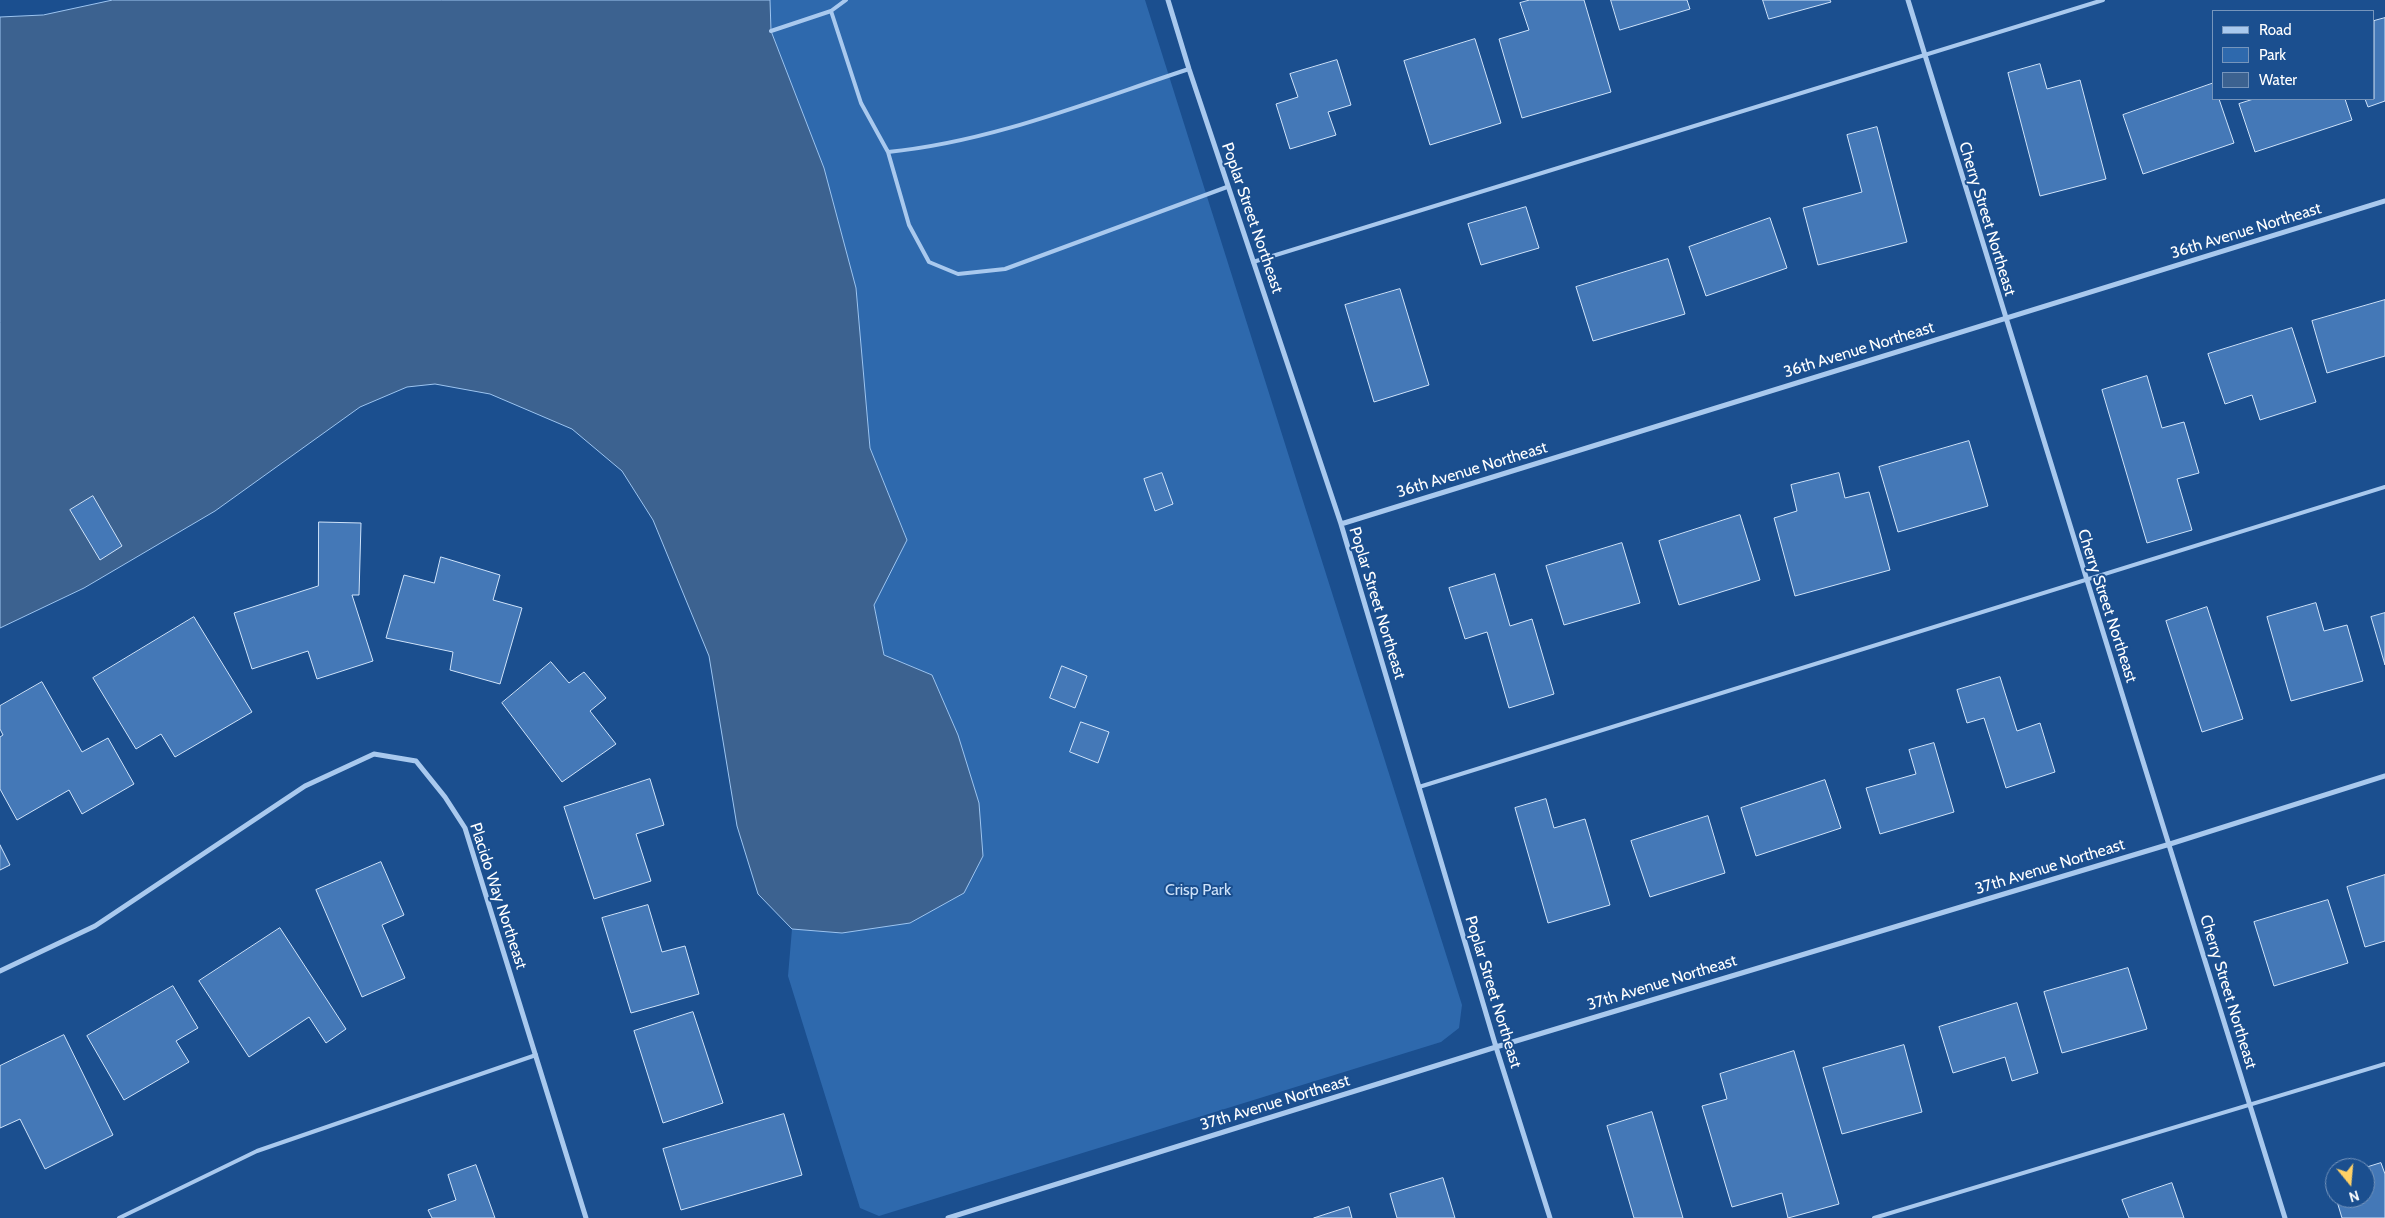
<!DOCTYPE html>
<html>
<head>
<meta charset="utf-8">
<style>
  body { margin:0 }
  #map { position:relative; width:2385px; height:1218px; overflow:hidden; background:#1b4f8f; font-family:Cabin,sans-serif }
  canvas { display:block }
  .legend { position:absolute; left:2212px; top:10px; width:162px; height:90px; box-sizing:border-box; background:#1b4f8f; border:1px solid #7695bc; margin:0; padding:6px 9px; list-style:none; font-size:15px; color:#fff }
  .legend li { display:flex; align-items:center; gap:10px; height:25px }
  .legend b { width:25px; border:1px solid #7695bc }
  .north { position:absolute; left:2325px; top:1158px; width:50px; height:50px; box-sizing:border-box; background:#1b4f8f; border:1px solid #7695bc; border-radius:50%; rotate:163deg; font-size:14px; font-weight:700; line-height:20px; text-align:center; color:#fff }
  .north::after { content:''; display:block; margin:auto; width:18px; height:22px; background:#ffd166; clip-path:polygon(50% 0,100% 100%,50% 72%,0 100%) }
</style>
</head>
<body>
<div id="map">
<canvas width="2385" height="1218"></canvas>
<ul class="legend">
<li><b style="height:6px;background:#a9c9ee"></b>Road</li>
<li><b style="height:14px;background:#2e69ad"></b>Park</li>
<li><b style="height:14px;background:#3c6290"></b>Water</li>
</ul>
<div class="north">N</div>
</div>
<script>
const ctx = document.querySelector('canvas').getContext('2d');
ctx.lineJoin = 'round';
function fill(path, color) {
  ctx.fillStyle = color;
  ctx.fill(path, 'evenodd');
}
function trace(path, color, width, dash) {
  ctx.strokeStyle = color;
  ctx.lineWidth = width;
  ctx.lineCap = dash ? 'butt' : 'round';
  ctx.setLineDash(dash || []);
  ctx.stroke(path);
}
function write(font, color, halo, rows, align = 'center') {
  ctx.font = font + ' Cabin,sans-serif';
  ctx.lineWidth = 4;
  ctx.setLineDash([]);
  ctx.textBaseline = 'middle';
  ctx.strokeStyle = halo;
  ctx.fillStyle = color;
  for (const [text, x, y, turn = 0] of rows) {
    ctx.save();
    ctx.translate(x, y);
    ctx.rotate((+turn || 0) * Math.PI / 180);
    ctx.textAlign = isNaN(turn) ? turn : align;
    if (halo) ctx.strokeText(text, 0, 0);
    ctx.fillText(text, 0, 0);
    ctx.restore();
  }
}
fill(new Path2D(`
  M770,0H1145L1462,1005L1459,1028L1441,1042L879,1216L860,1208L788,976L792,929L842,933L932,675L884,655L874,605L907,539L870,448L856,288L824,168L771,31Z`), '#2e69ad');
const water = new Path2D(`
  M113,0H770L771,31L824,168L856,288L870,448L907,540L874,605L884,655L932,675L958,735L979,803L983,856L964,893L910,923L842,933L792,929L758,894L737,826L709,656L653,520L622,471L572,429L490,394L435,384L407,387L360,407L215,511L84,588L0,628V17L43,15Z`);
fill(water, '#3c6290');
trace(water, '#9cc4f0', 1);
const building = new Path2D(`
  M1530,0H1584L1611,92L1522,118L1499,39L1529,30L1520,3Z
  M1611,0H1687L1690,9L1620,30Z
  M1763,0H1830L1831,2L1769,19Z
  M2385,18V101L2368,107L2365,99H2374V21Z
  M1475,39L1501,123L1430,145L1404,61Z
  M1337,60L1351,105L1328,112L1336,135L1290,149L1276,104L1298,97L1290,74Z
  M2040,64L2047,89L2080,80L2106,179L2040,196L2008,73Z
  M2214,83V99H2219L2234,143L2143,174L2123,115Z
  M2254,99H2345L2352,120L2255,152L2239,104Z
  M1877,127L1907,242L1818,265L1803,208L1862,192L1847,135Z
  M1526,207L1539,248L1481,265L1468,224Z
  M1770,218L1787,268L1706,296L1689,247Z
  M1668,259L1685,314L1593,341L1576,287Z
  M1400,289L1429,385L1374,402L1345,305Z
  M2385,300V356L2327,373L2312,321Z
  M2292,328L2316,402L2260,420L2252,395L2225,404L2208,354Z
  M2147,376L2162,428L2184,422L2199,473L2177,479L2192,530L2147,543L2102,390Z
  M1969,441L1988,506L1898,532L1879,467Z
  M1162,473L1173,504L1155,511L1144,479Z
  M1839,473L1845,498L1869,492L1890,570L1795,596L1774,518L1797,511L1791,485Z
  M93,496L122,546L100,560L70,510Z
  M1740,515L1760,580L1679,605L1659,541Z
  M319,522L361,523L359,595H352L373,661L317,679L308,651L252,669L234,613L318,586Z
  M1622,543L1640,603L1564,625L1546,566Z
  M441,557L500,575L493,600L522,608L500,684L450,670L453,652L386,638L404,575L434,583Z
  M1495,574L1510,626L1532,619L1554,694L1509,708L1487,632L1465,639L1449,588Z
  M2316,603L2324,631L2347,625L2363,681L2291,701L2267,617Z
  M2207,607L2243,719L2202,732L2166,621Z
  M2385,613V665L2371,617Z
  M194,617L252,712L175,757L161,734L136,749L93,678Z
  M551,662L569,683L584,672L606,698L590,711L616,744L562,782L502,703Z
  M1062,666L1087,676L1075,708L1050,698Z
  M2000,677L2017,731L2040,723L2055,772L2006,788L1984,718L1967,723L1957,690Z
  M42,682L82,752L108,738L134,784L82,814L69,790L17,820L0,789V737L3,735L0,729V706Z
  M1081,722L1109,732L1098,763L1070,752Z
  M1934,743L1954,812L1880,834L1866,788L1916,774L1909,750Z
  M650,779L664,825L636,834L651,881L594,899L564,807Z
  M1825,780L1841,828L1756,856L1741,808Z
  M1546,799L1554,828L1585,819L1610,905L1548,923L1515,808Z
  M1708,816L1725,873L1650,897L1631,841Z
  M0,845L10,865L0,870Z
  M381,862L404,915L382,925L405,978L362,997L316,890Z
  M2385,875V941L2365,947L2347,887Z
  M2328,900L2348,963L2274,986L2254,922Z
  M648,905L662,952L685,946L699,994L631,1013L602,918Z
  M280,928L346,1029L326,1043L309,1017L249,1057L199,981Z
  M2128,968L2147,1029L2062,1053L2044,992Z
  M173,986L198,1028L176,1041L189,1062L124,1100L87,1036Z
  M2017,1003L2038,1073L2012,1081L2005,1057L1953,1073L1939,1027Z
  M693,1012L723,1103L663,1123L634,1031Z
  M64,1035L113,1135L45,1169L20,1119L0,1128V1066Z
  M1904,1045L1922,1112L1842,1134L1823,1068Z
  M1794,1051L1839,1204L1788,1218L1782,1193L1732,1207L1702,1106L1727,1099L1720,1074Z
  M1652,1112L1683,1218H1634L1607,1126Z
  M784,1114L802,1175L681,1210L663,1149Z
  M2381,1163L2385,1174V1218H2342L2336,1198H2365V1168Z
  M476,1165L495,1218H432L428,1210L456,1200L448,1175Z
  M1443,1178L1455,1218H1397L1390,1194Z
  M2172,1183L2184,1218H2129L2122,1200Z
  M1349,1207L1352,1218H1314Z`);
fill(building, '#4478b7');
trace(building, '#cfe3fa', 1);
trace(new Path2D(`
  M846,0L831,11L861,103L888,152C991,142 1091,101 1189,69
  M771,31L831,11
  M888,152L909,225L929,262L958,274L1005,269L1227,187
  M1253,262L2103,0
  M1419,787L2385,487
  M119,1218L257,1151L536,1055
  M1874,1218L2385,1064`), '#a9c9ee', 4);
trace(new Path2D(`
  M1168,0L1189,69L1341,524L1496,1047L1550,1218
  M1908,0C2032,407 2159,812 2285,1218
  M1341,524L2385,201
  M0,971L95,926L305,786L374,754L416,761L445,797L465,828L586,1218
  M948,1218L1496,1047L2170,844L2385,776`), '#a9c9ee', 5);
write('16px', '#fff', '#1b4f8f', [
  ["Poplar Street Northeast",1252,218,71],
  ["Cherry Street Northeast",1987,219,73],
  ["36th Avenue Northeast",2246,231,-17],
  ["36th Avenue Northeast",1859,350,-17],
  ["36th Avenue Northeast",1472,470,-17],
  ["Poplar Street Northeast",1377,603,73],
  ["Cherry Street Northeast",2107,606,72],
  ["37th Avenue Northeast",2050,867,-17],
  ["Placido Way Northeast",498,896,72],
  ["37th Avenue Northeast",1662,983,-17],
  ["Poplar Street Northeast",1493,992,73],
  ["Cherry Street Northeast",2228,992,73],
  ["37th Avenue Northeast",1275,1103,-17]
]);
write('16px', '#cfe3fa', '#1b4f8f', [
  ["Crisp Park",1198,890]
]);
</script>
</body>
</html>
